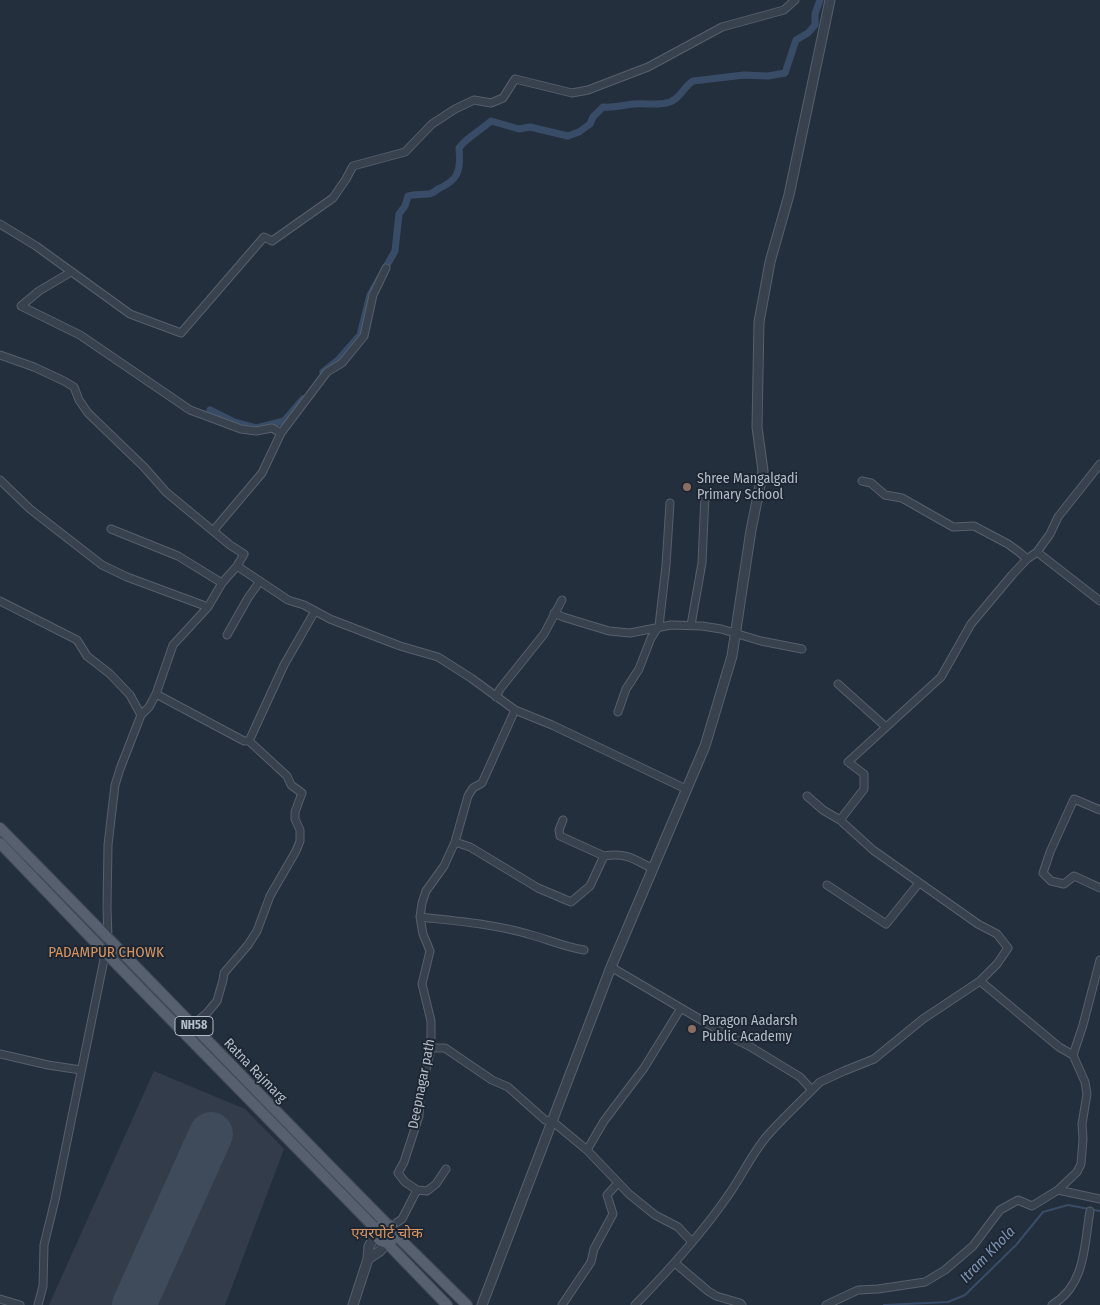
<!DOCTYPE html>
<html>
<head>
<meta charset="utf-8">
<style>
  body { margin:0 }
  canvas { display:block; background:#242f3e }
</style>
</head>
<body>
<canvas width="1100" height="1305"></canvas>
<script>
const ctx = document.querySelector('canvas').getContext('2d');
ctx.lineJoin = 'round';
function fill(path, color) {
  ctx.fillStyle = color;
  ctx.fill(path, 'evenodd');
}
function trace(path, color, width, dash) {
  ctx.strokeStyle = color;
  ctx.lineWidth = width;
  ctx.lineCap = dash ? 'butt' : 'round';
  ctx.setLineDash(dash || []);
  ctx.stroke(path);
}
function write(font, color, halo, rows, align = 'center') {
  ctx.font = font + ' "Fira Sans Condensed","Noto Sans Devanagari",sans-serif';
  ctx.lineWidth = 4;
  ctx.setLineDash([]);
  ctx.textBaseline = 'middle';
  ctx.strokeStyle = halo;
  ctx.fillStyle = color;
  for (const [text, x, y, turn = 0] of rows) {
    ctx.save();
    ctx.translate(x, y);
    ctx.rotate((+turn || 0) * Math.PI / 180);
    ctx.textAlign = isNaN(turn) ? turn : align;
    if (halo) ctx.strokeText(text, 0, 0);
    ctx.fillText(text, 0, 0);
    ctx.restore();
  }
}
fill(new Path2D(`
  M154,1071L245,1109L284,1149L225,1305H49Z`), '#323c4b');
trace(new Path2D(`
  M884,1305L948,1302L965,1295L1016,1245L1043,1212L1068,1205L1100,1211`), '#394c67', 2);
trace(new Path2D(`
  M323,372L338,360L360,335L370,295L395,251L399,214L405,206L408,196C415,194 421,195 428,194C432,194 435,191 438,189C459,180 461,170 459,148C467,137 480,131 491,121L519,129L530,127L568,136L579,132L590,124L593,117L603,107C615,108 623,105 634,104C646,103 659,106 670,102C681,98 683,87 693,81L744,75L768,76L785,73L796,40L808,33L815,25V14L820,0
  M210,410L234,422L256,428L284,421L303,399`), '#394c67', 7);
trace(new Path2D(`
  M134,1305L211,1134`), '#3f4a5a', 44);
const minor = new Path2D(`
  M0,224L36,246L130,314L181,333L264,237L272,241L333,198L346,179L353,166L405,152L432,124L455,109L474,100L491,103L503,98L515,79L572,93L588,90L648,67L722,27L784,10L795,0
  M71,272L39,291L21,306L80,335L190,410L241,429L256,431L272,428L281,433
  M0,355L34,367L64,381L74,387L79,400L88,413L144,467L166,492L230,545L244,554L237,566
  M0,480L30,509L102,565L127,577L208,607
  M862,481L871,483L885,495L902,498L953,527L974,526L1008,544L1019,552L1027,559
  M111,529L178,556L222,583
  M213,531L262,473L281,433L327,372L342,363L364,336L373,295L386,268
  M1037,552L1100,601
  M0,601L77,640L87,656L110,674L130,695L141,715
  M554,613L563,617L609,631L630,633L671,625L702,626L721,629L761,641L802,649
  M691,625L702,563L705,495
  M227,635L248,598L260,581
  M838,684L886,727
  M156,694L244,741H249
  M496,697L500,689L544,634L562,600
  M618,712L626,689L639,669L651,638L659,626L666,565L670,503
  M1100,810L1074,799L1050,852L1043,873L1051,881L1064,884L1074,876L1100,888
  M563,820L559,830L560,836L604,856
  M840,820L864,789V774L848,762L941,677L971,624L1012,575L1027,559L1037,552L1050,534L1058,517L1100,464
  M455,842L470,847L538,888L571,902L590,886L604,856C626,852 634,859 653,869
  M827,885L886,924L919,883
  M420,917C456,921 494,924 528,934C547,939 564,947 584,950
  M611,967L725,1034L749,1046L800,1077L812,1090
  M980,981L1059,1047L1073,1055L1085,1082L1087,1094L1082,1124L1083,1139L1081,1164L1077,1172L1058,1190
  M193,1025L207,1013L217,1001L223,980L224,973L248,945L257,931L270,896L296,851L300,841V830L295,819V812L302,793L291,785L287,776L249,741L284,665L315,611
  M431,1048H445L492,1080L508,1087L545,1120L552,1121L587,1150L629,1194L655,1215L678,1227L692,1242
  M0,1054L48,1065L81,1070
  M1073,1055L1083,1025L1100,960
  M587,1150L604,1121L644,1068L681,1008
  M417,1190L427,1191L436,1184L446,1169
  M392,1226L402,1219L417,1190L405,1182L398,1173L404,1162L419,1116L420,1097L431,1048V1021L422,984L430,951L423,934L420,917L422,903L426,891L444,866L455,842L468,796L473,788L482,783L515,710
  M675,1263L708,1291L716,1296L740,1303L742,1305
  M0,1299L20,1305
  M38,1305L43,1286L44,1245L55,1200L108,940L107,907L108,845L115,785L120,769L141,715L149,707L156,694L173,645L208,607L222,583L237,566L288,600L304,605L330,619L400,646L438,657L471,678L515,710L552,725L686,789
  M562,1305L591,1262L594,1249L613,1214L607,1195L618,1183
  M635,1305C668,1271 700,1236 727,1197C741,1178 751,1155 767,1136C781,1120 797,1105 812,1090L820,1082L844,1071L874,1059L923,1019L980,981L997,964L1008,948L997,934L978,924L873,850L840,820L823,810L807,796
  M826,1305L858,1290L878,1289L925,1282L945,1270L973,1246L1000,1210L1018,1200L1032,1206L1058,1190L1100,1199
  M1052,1305C1086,1285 1084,1245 1090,1211`);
const tertiary = new Path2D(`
  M368,1259L380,1251L387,1243
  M353,1305L368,1259L369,1246L377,1234
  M482,1305L611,967L705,746L732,656L751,530L763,471L757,427L759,322L770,262L789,195L830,0`);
const primary = new Path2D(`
  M0,828C130,959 257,1093 387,1224C398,1228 397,1239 387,1243
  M0,843L97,944L377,1230
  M381,1225L377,1230C376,1238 379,1241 387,1243L447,1305
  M396,1235L467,1305`);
trace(minor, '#565f6c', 9);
trace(tertiary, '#565f6c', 11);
trace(primary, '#414a57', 12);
trace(minor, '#38414e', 7);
trace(tertiary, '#38414e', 9);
trace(primary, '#56606e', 10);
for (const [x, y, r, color] of [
  [687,487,5,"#8d6e63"],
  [692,1029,5,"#8d6e63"]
]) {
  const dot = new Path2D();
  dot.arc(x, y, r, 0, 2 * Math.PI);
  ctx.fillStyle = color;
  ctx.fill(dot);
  trace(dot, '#1d2633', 2);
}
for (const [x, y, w] of [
  [194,1026,38]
]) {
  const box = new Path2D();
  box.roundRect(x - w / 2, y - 9.5, w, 19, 4);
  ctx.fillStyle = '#1d2633';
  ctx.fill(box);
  trace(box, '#b4bcc9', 1);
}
write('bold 12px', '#b4bcc9', null, [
  ["NH58",194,1026]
]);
write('14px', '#b4bcc9', '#1d2633', [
  ["Shree Mangalgadi",697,479],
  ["Primary School",697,495],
  ["Paragon Aadarsh",702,1021],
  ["Public Academy",702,1037]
], 'left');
write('14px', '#b4bcc9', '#1d2633', [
  ["Ratna Rajmarg",255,1071,46],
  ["Deepnagar path",422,1084,-79]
]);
write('15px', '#d59563', '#1d2633', [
  ["PADAMPUR CHOWK",106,953],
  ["एयरपोर्ट चोक",387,1234]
]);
write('italic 15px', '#7c92b1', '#1d2633', [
  ["Itram Khola",988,1255,-46]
]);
</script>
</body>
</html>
